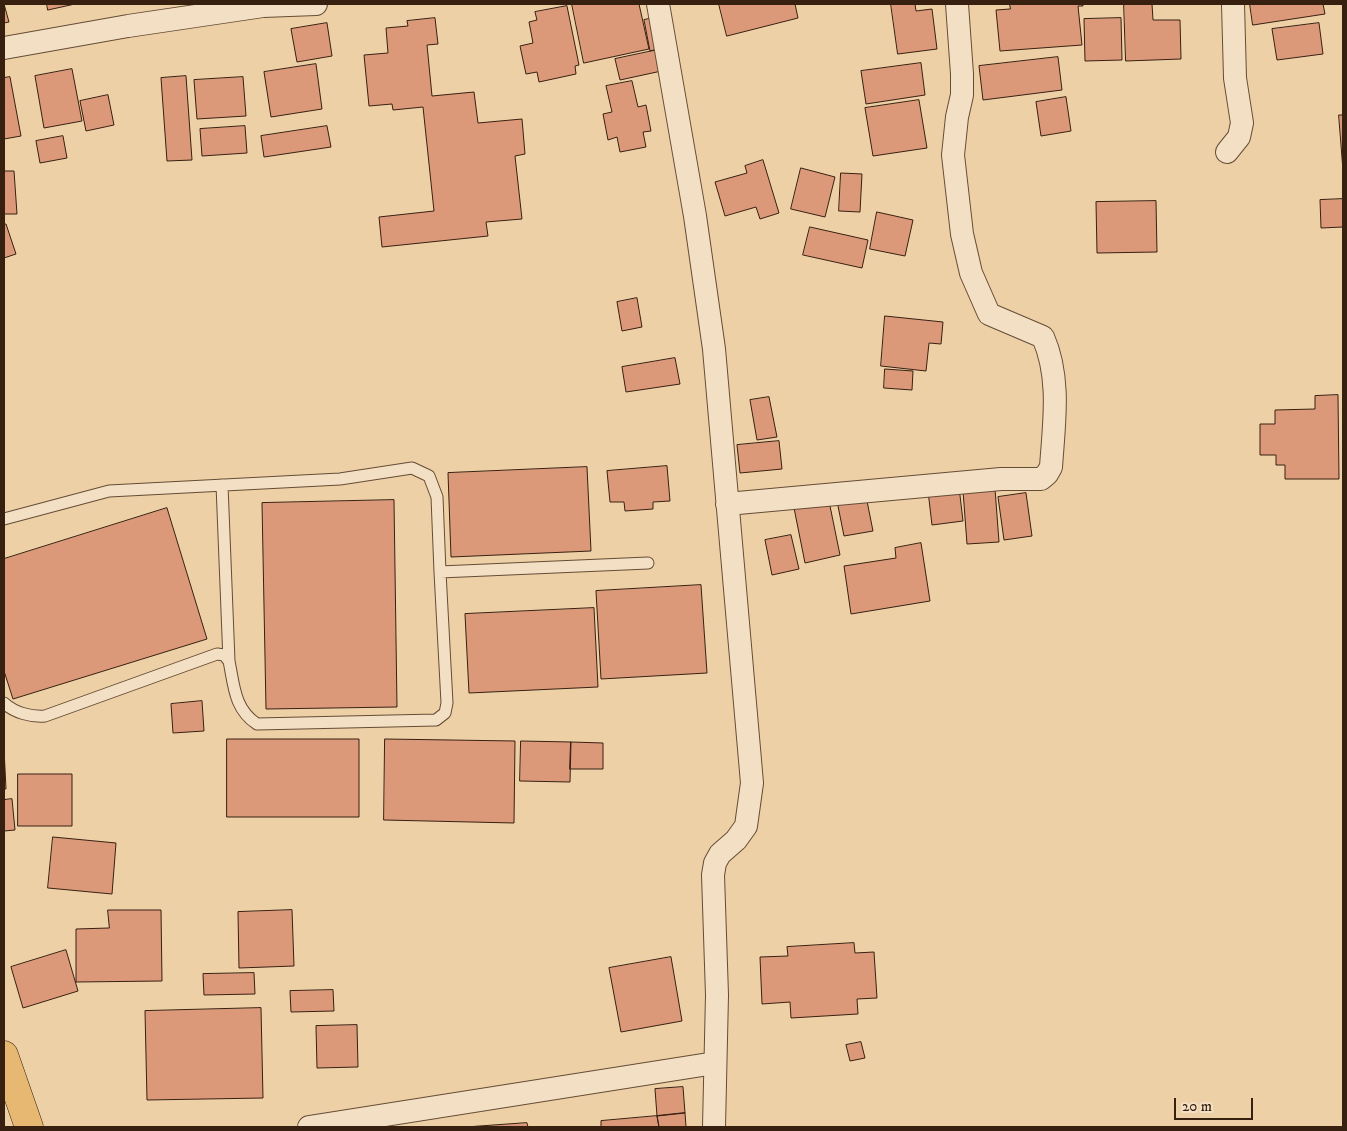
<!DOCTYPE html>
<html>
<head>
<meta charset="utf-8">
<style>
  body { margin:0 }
  #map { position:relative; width:1347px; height:1131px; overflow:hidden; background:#edd0a5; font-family:"IM FELL DW Pica",serif }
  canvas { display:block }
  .frame { position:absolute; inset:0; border:5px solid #382011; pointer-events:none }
  .scale { position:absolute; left:1174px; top:1098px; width:79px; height:22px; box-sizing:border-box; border:2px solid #382011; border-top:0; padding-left:6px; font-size:15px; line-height:18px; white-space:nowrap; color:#382011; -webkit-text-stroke:4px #f3e0c4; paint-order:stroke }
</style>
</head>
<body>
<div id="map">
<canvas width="1347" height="1131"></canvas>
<div class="frame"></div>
<div class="scale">20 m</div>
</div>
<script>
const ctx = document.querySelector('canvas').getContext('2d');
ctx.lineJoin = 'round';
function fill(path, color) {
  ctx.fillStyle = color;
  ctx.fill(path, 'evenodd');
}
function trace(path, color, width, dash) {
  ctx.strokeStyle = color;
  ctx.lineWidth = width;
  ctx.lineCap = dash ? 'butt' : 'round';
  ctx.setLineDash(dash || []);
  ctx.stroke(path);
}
const building = new Path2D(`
  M4,4L9,22L4,23Z
  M47,4H75L48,10Z
  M572,4H639L649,49L584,63Z
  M719,4H795L798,18L727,36Z
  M891,4H915L916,11L932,9L937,49L898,54Z
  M1010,4H1083V6H1078L1082,45L1000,51L996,10L1010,9Z
  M1124,4H1152L1153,20H1180L1181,59L1126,61Z
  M1250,4H1323L1325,14L1253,25Z
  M567,6L579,65L575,66L576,74L539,82L537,72L526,74L520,46L533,43L529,22L537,20L535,12Z
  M658,17L665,47L650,51L644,20Z
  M435,18L438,44L427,45L432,96L474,92L478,123L522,119L525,154L515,156L522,219L486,222L488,236L382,247L379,217L434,211L423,107L393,110L392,104L369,106L364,55L388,53L386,28L408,26L407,21Z
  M1121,18L1122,60L1085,61L1084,19Z
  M327,23L332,56L297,62L291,29Z
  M1319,23L1323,54L1277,60L1272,29Z
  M662,49L666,70L620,80L615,59Z
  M1058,57L1062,90L983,100L979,66Z
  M921,63L925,95L866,104L861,71Z
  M316,64L322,109L271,117L264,72Z
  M72,69L82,121L44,128L35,76Z
  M186,76L192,160L167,161L161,78Z
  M10,77L21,136L4,139V78Z
  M243,77L246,116L197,119L194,80Z
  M632,81L638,107L646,105L651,131L643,132L646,147L620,152L617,137L608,140L603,114L612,112L606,86Z
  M108,95L114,125L86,131L80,101Z
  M1066,97L1071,131L1041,136L1036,102Z
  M919,100L927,148L873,156L865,108Z
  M1339,115H1343V170Z
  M245,126L247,153L202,156L200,129Z
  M327,126L331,147L264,157L261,136Z
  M63,136L67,158L40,163L36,141Z
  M763,160L779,213L760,219L756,207L725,216L715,182L747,173L745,166Z
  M801,168L835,177L825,217L791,209Z
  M4,171H14L17,214H4Z
  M841,173L862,174L860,212L839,211Z
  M1343,199V227L1321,228L1320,200Z
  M1156,201L1157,252L1097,253L1096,202Z
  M877,212L913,220L905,256L870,249Z
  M4,224H6L16,254L4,258Z
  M810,227L868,240L862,268L803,255Z
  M637,298L642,327L622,331L617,302Z
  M885,316L943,322L941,344L929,343L926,371L881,366Z
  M675,358L680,384L626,392L622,367Z
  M885,369L913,371L912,390L884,388Z
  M1338,395L1339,479H1285V465H1276V455H1260V424H1275V410L1315,409V396Z
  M769,397L777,437L757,440L750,400Z
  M779,441L782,469L740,473L737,445Z
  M667,466L670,501L653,502V509L625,511L624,502H610L607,471Z
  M587,467L591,551L451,557L448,473Z
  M959,487L963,521L932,525L928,491Z
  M995,489L999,542L967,544L963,491Z
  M1026,493L1032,536L1004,540L998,497Z
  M866,496L873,531L844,536L837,501Z
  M394,500L397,707L266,709L262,503Z
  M829,501L840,555L805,563L794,508Z
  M167,508L207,639L13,699L4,671V559Z
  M791,535L799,569L772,575L765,540Z
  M921,543L930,601L851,614L844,566L896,558L895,548Z
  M701,585L707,673L601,679L596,591Z
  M594,608L598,687L469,693L465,614Z
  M202,701L204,731L173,733L171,704Z
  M227,739H359V817H227Z
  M385,739L515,741L514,823L384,820Z
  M521,741L571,742L570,782L520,781Z
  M571,742L603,743V769H570Z
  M4,749L6,789H4Z
  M18,774H72V826H18Z
  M12,799L15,830L4,831V800Z
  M53,837L116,843L112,894L48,888Z
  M108,910H161L162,981L76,982V929L109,928Z
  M292,910L294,966L239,968L238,912Z
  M854,943L855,953L874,952L877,998L857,999L858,1014L791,1018L790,1002L762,1004L760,957L788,956L787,947Z
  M66,950L78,991L23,1008L11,967Z
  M671,957L682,1021L621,1032L609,968Z
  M254,973L255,994L204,995L203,974Z
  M333,990L334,1011L291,1012L290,991Z
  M261,1008L263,1098L147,1100L145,1011Z
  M357,1025L358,1067L317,1068L316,1026Z
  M861,1042L865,1058L850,1061L846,1045Z
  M683,1087L685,1113L657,1116L655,1089Z
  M685,1113L686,1127H659L657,1116Z
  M657,1116L659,1127H601V1121Z
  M527,1123L528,1127H466Z`);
fill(building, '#db997a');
trace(building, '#382011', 1);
const lane = new Path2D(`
  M222,485L229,661
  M4,519L109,491L340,479L412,468L429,476L437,497L440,572L648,563
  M4,703C15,713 31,717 45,716L217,654L224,655L229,661C234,685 234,709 257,724L436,720L445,713L447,703L440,572`);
const street = new Path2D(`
  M658,4L695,216L714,349L752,783L746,826L736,840L720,854L715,863L713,875L717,995L714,1127
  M4,48L128,26L263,6L316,4
  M1227,152L1239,137L1242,123L1235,78L1233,4
  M727,504L1001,479H1041L1047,474L1051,467C1054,423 1061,378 1043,337L989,314L971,273L962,234L953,155L957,117L962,95V74L957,4
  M309,1127L715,1063`);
const highway = new Path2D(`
  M4,1055L29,1127`);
trace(lane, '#654c36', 13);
trace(street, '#654c36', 24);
trace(highway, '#382011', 29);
trace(lane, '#f3e0c4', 11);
trace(street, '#f3e0c4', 22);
trace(highway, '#e6b872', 28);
</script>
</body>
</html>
